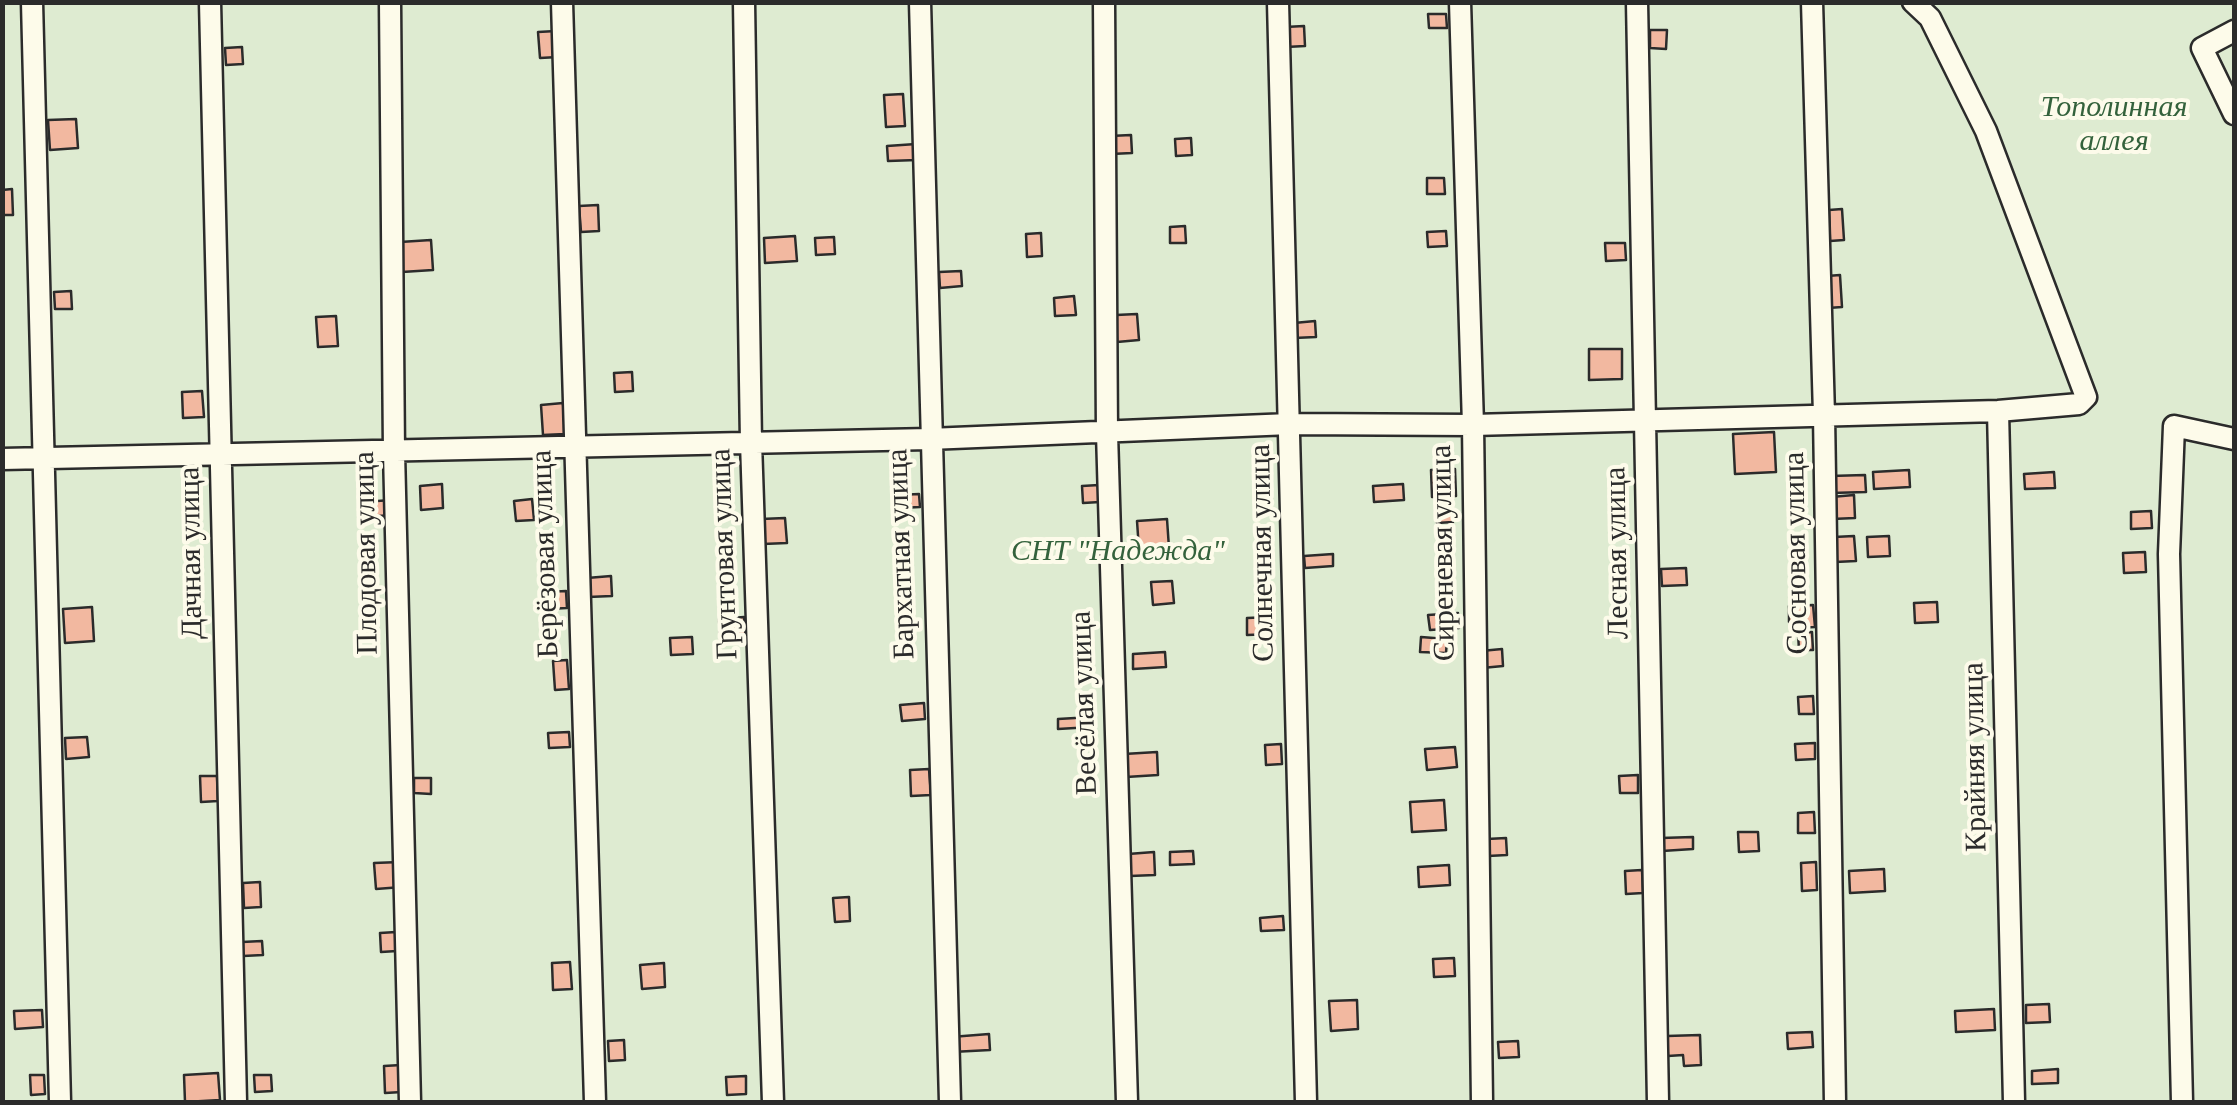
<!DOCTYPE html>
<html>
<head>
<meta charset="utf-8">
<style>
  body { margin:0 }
  #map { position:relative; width:2237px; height:1105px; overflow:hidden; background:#fdfbea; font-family:Georgia,serif }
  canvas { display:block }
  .frame { position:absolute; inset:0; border:5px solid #2b2b2b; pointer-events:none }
</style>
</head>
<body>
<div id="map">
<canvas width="2237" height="1105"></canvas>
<div class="frame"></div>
</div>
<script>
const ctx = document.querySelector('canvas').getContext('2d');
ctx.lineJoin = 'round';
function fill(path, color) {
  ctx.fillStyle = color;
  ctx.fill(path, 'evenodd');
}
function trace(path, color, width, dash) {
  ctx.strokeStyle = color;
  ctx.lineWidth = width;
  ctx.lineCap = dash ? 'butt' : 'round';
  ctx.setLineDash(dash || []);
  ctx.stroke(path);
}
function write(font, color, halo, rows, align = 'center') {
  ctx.font = font + ' Georgia,serif';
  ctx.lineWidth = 8;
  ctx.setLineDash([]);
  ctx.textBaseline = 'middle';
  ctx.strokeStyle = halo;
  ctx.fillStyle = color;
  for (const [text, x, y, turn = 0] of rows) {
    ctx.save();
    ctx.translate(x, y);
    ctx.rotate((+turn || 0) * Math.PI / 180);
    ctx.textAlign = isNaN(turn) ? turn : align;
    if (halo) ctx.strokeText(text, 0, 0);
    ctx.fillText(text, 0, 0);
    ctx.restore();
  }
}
const green = new Path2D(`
  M2,3H2234V1102H3Z`);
fill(green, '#deebd1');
trace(green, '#74746e', 2.5);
const building = new Path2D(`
  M1428,14H1446L1447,28H1429Z
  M1304,26L1305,46L1286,47L1285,27Z
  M1650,30H1667L1666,49L1650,48Z
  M556,31L558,57L540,58L538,32Z
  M242,47L243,64L226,65L225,48Z
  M903,94L905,126L886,127L884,95Z
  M76,119L78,148L50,150L48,120Z
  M1131,135L1132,153L1111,154L1110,136Z
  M1191,138L1192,155L1176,156L1175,139Z
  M916,144L917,160L888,161L887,146Z
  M1427,178H1444L1445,194H1427Z
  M12,189L13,215H2V190Z
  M598,205L599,231L581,232L579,206Z
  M1842,209L1844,240L1830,241L1829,210Z
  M1185,226L1186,243H1170V227Z
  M1446,231L1447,246L1428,247L1427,232Z
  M1041,233L1042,256L1027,257L1026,234Z
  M795,236L797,261L765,263L764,238Z
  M834,237L835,254L816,255L815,238Z
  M431,240L433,270L402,272L400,242Z
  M1605,243H1625L1626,260L1606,261Z
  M961,271L962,286L940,288L939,272Z
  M1840,275L1842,307L1828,308L1827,276Z
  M71,291L72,309H55L54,292Z
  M1074,296L1076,315L1055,316L1054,298Z
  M1137,314L1139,340L1117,342L1116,315Z
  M336,316L338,346L318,347L316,317Z
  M1315,321L1316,337L1294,338V323Z
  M1589,349H1622V379L1589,380Z
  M632,372L633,391L615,392L614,373Z
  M202,391L204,417L183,418L182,392Z
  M563,403L565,434L543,435L541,405Z
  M1774,432L1776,472L1735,474L1733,434Z
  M1455,469L1456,496L1432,497L1431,470Z
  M1909,470L1910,487L1874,489L1873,472Z
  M2054,472L2055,488L2025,489L2024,474Z
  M1865,475L1866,492L1831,493L1830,476Z
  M442,484L443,508L421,510L420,486Z
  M1403,484L1404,500L1374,502L1373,486Z
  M1099,485L1100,502L1083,503L1082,486Z
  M919,494L920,507L900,508L899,495Z
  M1854,495L1855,518L1832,519L1831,497Z
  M532,499L534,520L516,521L514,501Z
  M391,500L392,515L365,517L364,502Z
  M1452,505L1453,522L1437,523L1436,506Z
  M2151,511L2152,528L2131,529V512Z
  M785,518L787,543L763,544L761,519Z
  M1167,519L1169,548L1139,550L1137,521Z
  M1854,536L1856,561L1835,562L1834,537Z
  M1889,536L1890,556L1868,557L1867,537Z
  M2145,552L2146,572L2124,573L2123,553Z
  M1333,554V566L1305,568L1304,556Z
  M1686,568L1687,585L1662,586L1661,569Z
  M611,576L612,596L588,597L587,578Z
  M1172,581L1174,603L1153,605L1151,582Z
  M566,591L567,608L548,609L547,592Z
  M1937,602L1938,622L1915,623L1914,603Z
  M1813,605L1815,627L1796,628V622H1789V606Z
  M92,607L94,641L65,643L63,609Z
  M1458,613L1459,628L1430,630L1428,615Z
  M744,617L746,643L720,644L719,619Z
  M1271,617L1272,634L1247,635V618Z
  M1812,632L1813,650H1799L1798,633Z
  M692,637L693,654L671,655L670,638Z
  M1421,637L1447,639L1446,653L1420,652Z
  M1502,649L1503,666L1482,668L1481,651Z
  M1165,652L1166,667L1133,669V654Z
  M567,660L569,689L555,690L553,661Z
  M1813,696L1814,714H1799L1798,697Z
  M924,703L925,719L902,721L900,705Z
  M1092,717V727L1058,729V719Z
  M569,732L570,747L549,748L548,733Z
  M87,737L89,757L66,759L65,738Z
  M1815,743V759L1796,760L1795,744Z
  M1281,744L1282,764L1266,765L1265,745Z
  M1455,747L1457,767L1427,770L1425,749Z
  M1157,752L1158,775L1126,777L1124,754Z
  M929,769L931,795L911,796L910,770Z
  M1638,775V793H1620L1619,776Z
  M200,776H217L218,801L201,802Z
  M414,778H431V794L414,793Z
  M1444,800L1446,830L1412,832L1410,802Z
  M1814,812L1815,833H1798V813Z
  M1738,832H1758L1759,851L1739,852Z
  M1693,837V849L1662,851L1661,838Z
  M1506,838L1507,855L1488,856L1487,839Z
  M1193,851L1194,864L1170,865V852Z
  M1154,852L1155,875L1130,876L1128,854Z
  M400,862L402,887L376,889L374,863Z
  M1816,862L1817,890L1802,891L1801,863Z
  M1449,865L1450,885L1419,887L1418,867Z
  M1884,869L1885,891L1850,893L1849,871Z
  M1642,870L1643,893L1626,894L1625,871Z
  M260,882L261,907L244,908L243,883Z
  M849,897L850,921L835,922L833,898Z
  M1283,916L1284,930L1261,931L1260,918Z
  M396,932L397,951L381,952L380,933Z
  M262,941L263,955L243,956L242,942Z
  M1454,958L1455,976L1434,977L1433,959Z
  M570,962L572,989L553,990L552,963Z
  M664,963L665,987L642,989L640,965Z
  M1357,1000L1358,1029L1331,1031L1329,1001Z
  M2049,1004L2050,1022L2026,1023V1005Z
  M1994,1009L1995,1030L1956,1032L1955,1011Z
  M42,1010L43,1027L15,1029L14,1011Z
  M1812,1032L1813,1047L1788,1049L1787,1033Z
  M989,1034L990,1050L952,1052L951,1037Z
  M1700,1035L1701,1065L1684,1066L1683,1055L1668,1056L1667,1036Z
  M624,1040L625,1060L609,1061L608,1041Z
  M1518,1041L1519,1057L1499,1058L1498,1042Z
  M401,1065L402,1092L385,1093L384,1066Z
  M2058,1069V1083L2032,1084V1071Z
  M218,1073L220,1100L185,1102L184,1075Z
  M30,1075H44L45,1094L31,1095Z
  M254,1075H271L272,1091L255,1092Z
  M746,1076V1094L727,1095L726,1077Z`);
fill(building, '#f2b8a0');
trace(building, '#2b2b2b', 2.5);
const minor = new Path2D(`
  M32,2L60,1102
  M210,2L236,1102
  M390,2L394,452L410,1102
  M562,2L595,1102
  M744,2L751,442L773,1102
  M920,2L950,1102
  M1104,2L1107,433L1127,1102
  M1278,2L1306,1102
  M1460,2L1473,425L1482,1102
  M1637,2L1658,1102
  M1812,2L1824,415L1835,1102
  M2234,31L2202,48L2234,114
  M1998,411L2014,1102
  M2,459L929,439L1290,424L1473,425L1998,411L2079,404L2086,397L1986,131L1930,18L1913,2
  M2182,1102L2169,554L2174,426L2234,439`);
trace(minor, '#2b2b2b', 25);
trace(minor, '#fdfbea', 20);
write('italic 30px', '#34623c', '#fdfbea', [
  ["Тополинная",2114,108],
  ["аллея",2114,142],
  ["СНТ \"Надежда\"",1118,552]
]);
write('30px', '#2b2b2b', '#fdfbea', [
  ["Дачная улица",192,553,-91],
  ["Плодовая улица",367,553,-91],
  ["Солнечная улица",1263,553,-91],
  ["Сиреневая улица",1444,553,-91],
  ["Лесная улица",1618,553,-91],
  ["Сосновая улица",1797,553,-91],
  ["Берёзовая улица",546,554,-92],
  ["Грунтовая улица",725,554,-92],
  ["Бархатная улица",902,554,-92],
  ["Весёлая улица",1085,703,-92],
  ["Крайняя улица",1976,757,-91]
]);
</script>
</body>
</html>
